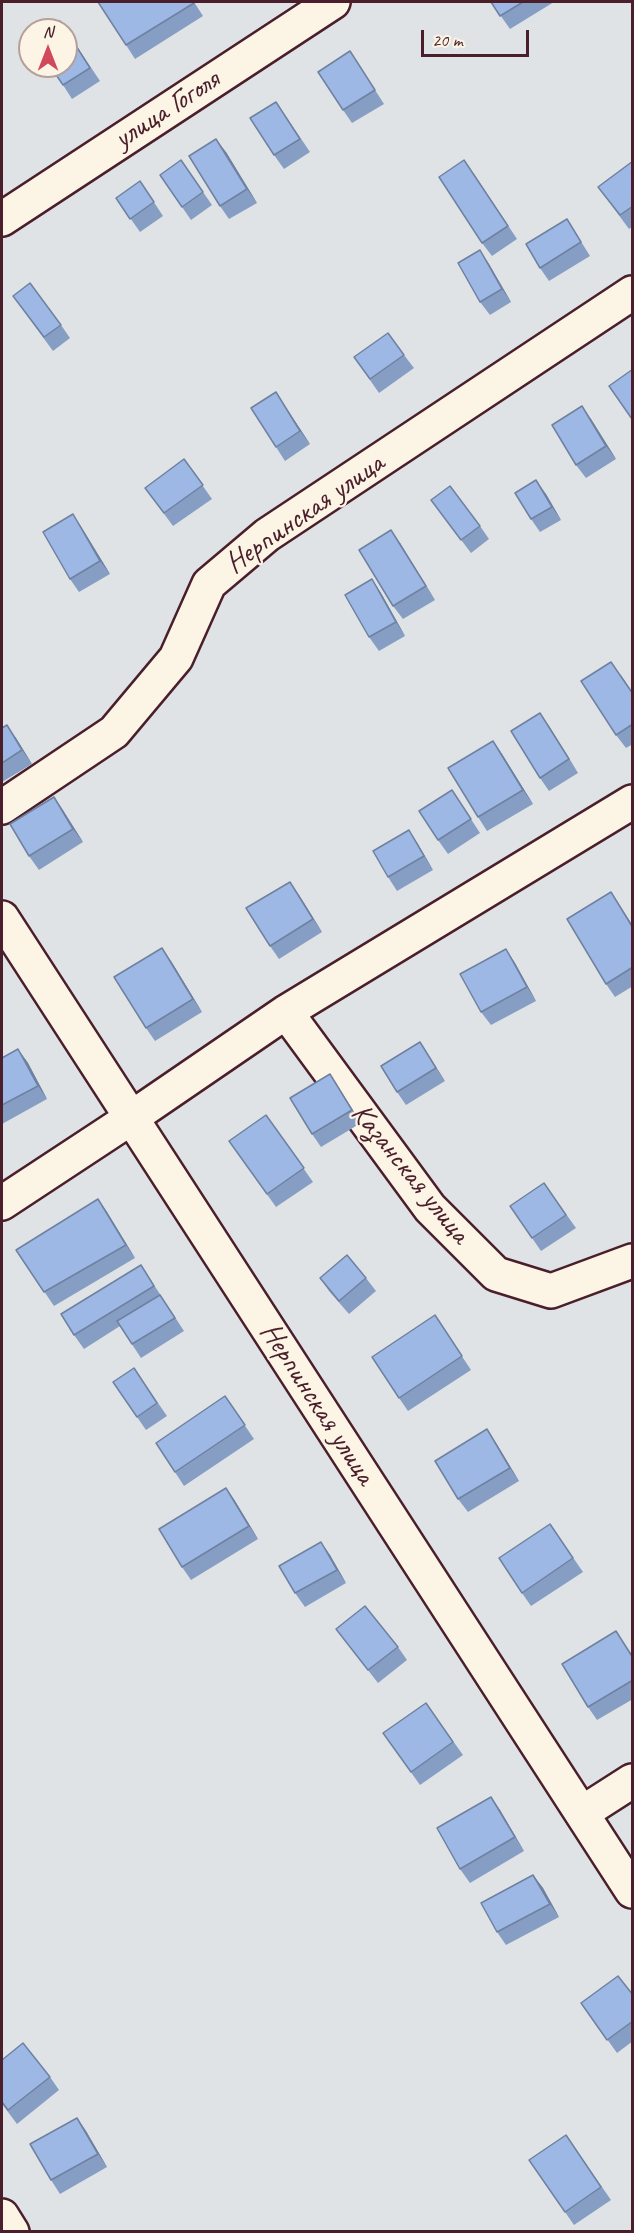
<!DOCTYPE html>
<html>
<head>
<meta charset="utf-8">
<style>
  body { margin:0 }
  #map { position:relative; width:634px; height:2233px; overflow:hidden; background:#e0e3e5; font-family:Caveat,sans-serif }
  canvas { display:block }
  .frame { position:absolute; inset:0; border:3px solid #4a1f2b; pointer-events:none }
  .north { position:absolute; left:18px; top:18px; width:60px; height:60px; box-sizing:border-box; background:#fcf5e5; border:2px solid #b59f9b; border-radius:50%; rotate:0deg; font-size:16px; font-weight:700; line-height:24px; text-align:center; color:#4a1f2b }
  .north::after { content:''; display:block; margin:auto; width:21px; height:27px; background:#d1495b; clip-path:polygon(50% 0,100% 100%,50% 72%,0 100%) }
  .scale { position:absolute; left:421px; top:30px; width:108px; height:27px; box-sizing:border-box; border:3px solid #4a1f2b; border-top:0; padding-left:8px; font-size:18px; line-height:21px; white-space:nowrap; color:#4a1f2b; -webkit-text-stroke:4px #fcf5e5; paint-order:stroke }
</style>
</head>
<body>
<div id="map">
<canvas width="634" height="2233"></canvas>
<div class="frame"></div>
<div class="north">N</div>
<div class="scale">20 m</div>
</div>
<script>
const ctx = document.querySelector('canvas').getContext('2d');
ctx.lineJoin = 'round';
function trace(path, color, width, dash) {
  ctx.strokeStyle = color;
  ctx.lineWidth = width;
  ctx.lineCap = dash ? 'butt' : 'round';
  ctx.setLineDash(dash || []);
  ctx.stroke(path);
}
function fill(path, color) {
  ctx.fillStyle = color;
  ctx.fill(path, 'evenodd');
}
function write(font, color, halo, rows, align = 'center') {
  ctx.font = font + ' Caveat,sans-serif';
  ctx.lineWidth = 4.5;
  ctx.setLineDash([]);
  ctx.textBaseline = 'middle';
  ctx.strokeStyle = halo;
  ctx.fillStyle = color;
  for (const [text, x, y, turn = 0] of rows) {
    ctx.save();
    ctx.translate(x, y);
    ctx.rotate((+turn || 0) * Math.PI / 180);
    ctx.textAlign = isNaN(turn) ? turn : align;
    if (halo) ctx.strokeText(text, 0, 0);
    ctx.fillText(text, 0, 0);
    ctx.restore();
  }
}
const minor = new Path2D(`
  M2,219L333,2
  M2,807L114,732L176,658L209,584L267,535L632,293
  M286,1012L430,1208L496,1274L551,1291L632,1261
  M131,1118L286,1012L632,802
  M582,1813L632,1781
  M2,2216L12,2232`);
const secondary = new Path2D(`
  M2,918L632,1891
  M2,1203L131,1118`);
trace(minor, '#4a1f2b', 38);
trace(secondary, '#4a1f2b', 38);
trace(minor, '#fcf5e5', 33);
trace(secondary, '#fcf5e5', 33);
fill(new Path2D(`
  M194,2L203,16L135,59L126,45Z
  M491,2H554L510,29Z
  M60,21L100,81L72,99L63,85Z
  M350,51L384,104L352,123L343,110Z
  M285,115L310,152L284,169L274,155Z
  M226,152L257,203L229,219L220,206Z
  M181,160L212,205L191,220L160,175Z
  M633,161V226L629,229L598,187Z
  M474,174L517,239L492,256L482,243Z
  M140,181L163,216L140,232L116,198Z
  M567,219L590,256L549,281L540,268Z
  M480,250L489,264L511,302L490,315L480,302Z
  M23,310L61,325L70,338L53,351Z
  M404,355L414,368L379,393L354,357Z
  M285,406L310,444L285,461L276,447Z
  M591,419L616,459L586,478L576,465Z
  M184,459L212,499L173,526L145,488Z
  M546,494L561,520L540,532L531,519Z
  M431,500L480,526L489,539L471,553Z
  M73,514L82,528L110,574L79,592L70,579Z
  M400,543L435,600L403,619L393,606Z
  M372,579L381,593L405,636L379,651L369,637Z
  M621,675L633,693V744L626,748L616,735Z
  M549,726L578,773L549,791L540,778Z
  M2,728L16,738L32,764L2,782Z
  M493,741L502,754L533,804L487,831L478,817Z
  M452,790L480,833L448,854L438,840Z
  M54,797L83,842L39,870L29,856Z
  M409,830L418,844L433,870L397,891L388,877Z
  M611,892L633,926V986L615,997L606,984Z
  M299,895L322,932L279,959L270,946Z
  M506,949L515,963L536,1001L491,1025L481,1012Z
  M171,961L202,1012L155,1041L146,1028Z
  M420,1042L445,1081L406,1105L397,1092Z
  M18,1049L28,1063L47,1099L2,1124V1058Z
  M330,1074L361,1123L321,1147L312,1134Z
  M266,1115L313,1182L276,1207L229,1141Z
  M544,1183L576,1228L541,1251L510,1206Z
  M98,1199L107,1212L135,1258L54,1306L16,1250Z
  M141,1265L184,1331L141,1358L120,1326L84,1349L74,1335Z
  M320,1278H366L376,1291L349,1314L329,1291Z
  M444,1329L471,1370L408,1411L399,1398Z
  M134,1368L167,1416L146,1430L137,1417Z
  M225,1396L254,1439L184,1486L156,1443Z
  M496,1443L519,1481L468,1512L458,1499Z
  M226,1488L235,1501L258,1539L191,1580L182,1567Z
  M550,1524L583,1572L531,1606L522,1593Z
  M321,1542L330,1555L346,1583L305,1607L295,1593Z
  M336,1629L398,1647L407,1660L378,1683Z
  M616,1631L633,1656V1699L597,1720L588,1707Z
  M426,1703L463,1755L420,1785L383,1733Z
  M491,1797L500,1810L524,1851L470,1883L460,1869Z
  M533,1875L543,1888L559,1917L506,1945L497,1932Z
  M633,1995V2041L617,2053L581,2003Z
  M2,2060L50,2077L59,2090L17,2124L2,2104Z
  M77,2118L86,2131L107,2167L60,2194L51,2180Z
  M566,2135L611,2200L574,2225L529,2160Z`), '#879ec4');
fill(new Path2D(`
  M216,139L226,152L257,203L247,189Z
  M480,250L489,264L511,302L502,289Z
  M276,392L285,406L310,444L300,431Z
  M582,406L591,419L616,459L606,446Z
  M536,480L546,494L561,520L552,507Z
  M73,514L82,528L110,574L100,561Z
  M391,530L400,543L435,600L426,586Z
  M372,579L381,593L405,636L396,622Z
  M540,713L549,726L578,773L569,759Z
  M7,725L16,738L32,764L22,750Z
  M493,741L502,754L533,804L523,790Z
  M54,797L63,810L83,842L73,829Z
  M409,830L418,844L433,870L424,856Z
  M290,882L299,895L322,932L313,919Z
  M611,892L620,906L633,926V928Z
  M162,948L171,961L202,1012L193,999Z
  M506,949L515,963L536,1001L527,987Z
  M420,1042L429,1056L445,1081L436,1068Z
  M18,1049L28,1063L47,1099L38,1086Z
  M330,1074L339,1088L361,1123L352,1110Z
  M98,1199L107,1212L135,1258L126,1245Z
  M487,1429L496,1443L519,1481L510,1468Z
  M226,1488L235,1501L258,1539L249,1526Z
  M321,1542L330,1555L346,1583L337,1570Z
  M491,1797L500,1810L524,1851L515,1837Z
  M533,1875L543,1888L559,1917L550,1904Z
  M77,2118L86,2131L107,2167L98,2154Z`), '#6e81a0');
const building = new Path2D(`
  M98,2H193L194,3L126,45Z
  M491,2H523L500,16Z
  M60,21L66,30H46Z
  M66,30L90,68L63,85L50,66H66Z
  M350,51L375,90L343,110L318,72Z
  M276,102L300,139L274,155L250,118Z
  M216,139L247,189L220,206L189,156Z
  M181,160L203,192L182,207L160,175Z
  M464,160L508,226L482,243L439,177Z
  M633,161V206L620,215L598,187Z
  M140,181L154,202L130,219L116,198Z
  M567,219L581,242L540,268L526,244Z
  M480,250L502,289L480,302L458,263Z
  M30,283L61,325L44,337L13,296Z
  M388,333L404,355L370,379L354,357Z
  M633,369V419H632L609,386Z
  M276,392L300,431L276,447L251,408Z
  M582,406L606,446L576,465L552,425Z
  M184,459L203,485L164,513L145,488Z
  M536,480L552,507L531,519L515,493Z
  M450,486L480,526L461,540L431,500Z
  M73,514L100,561L70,579L43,532Z
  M391,530L426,586L393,606L359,550Z
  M372,579L396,622L369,637L345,595Z
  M611,662L633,694V724L616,735L581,681Z
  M540,713L569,759L540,778L511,731Z
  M7,725L22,750L2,763V728Z
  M493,741L523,790L478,817L448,768Z
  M452,790L471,819L438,840L419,811Z
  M54,797L73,829L29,856L10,824Z
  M409,830L424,856L388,877L373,851Z
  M290,882L313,919L270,946L246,908Z
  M611,892L633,928V967L606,984L567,919Z
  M162,948L193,999L146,1028L114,977Z
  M506,949L527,987L481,1012L460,974Z
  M420,1042L436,1068L397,1092L381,1066Z
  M18,1049L38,1086L2,1105V1058Z
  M330,1074L352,1110L312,1134L290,1098Z
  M266,1115L304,1168L267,1194L229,1141Z
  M544,1183L566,1215L532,1238L510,1206Z
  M98,1199L126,1245L44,1292L16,1250Z
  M347,1255L366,1278L339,1301L320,1278Z
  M141,1265L154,1286L74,1335L61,1314Z
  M160,1295L175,1318L132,1344L117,1321Z
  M435,1315L462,1356L399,1398L372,1357Z
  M134,1368L157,1403L137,1417L113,1382Z
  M225,1396L245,1425L175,1472L156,1443Z
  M487,1429L510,1468L458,1499L435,1461Z
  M226,1488L249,1526L182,1567L159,1529Z
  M550,1524L573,1558L522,1593L499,1558Z
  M321,1542L337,1570L295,1593L279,1566Z
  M365,1606L398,1647L368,1670L336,1629Z
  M616,1631L633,1658V1680L588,1707L562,1664Z
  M426,1703L453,1742L411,1772L383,1733Z
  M491,1797L515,1837L460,1869L437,1828Z
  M533,1875L550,1904L497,1932L481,1903Z
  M618,1976L633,1995V2021L607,2040L581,2003Z
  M23,2043L50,2077L8,2110L2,2102V2060Z
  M77,2118L98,2154L51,2180L30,2144Z
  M566,2135L601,2187L565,2212L529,2160Z`);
fill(building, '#9db8e4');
trace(building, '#6e81a0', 1.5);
write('30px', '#4a1f2b', '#fcf5e5', [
  ["улица Гоголя",167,110,-33],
  ["Нерпинская улица",305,514,-35],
  ["Казанская улица",410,1174,51],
  ["Нерпинская улица",317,1404,57]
]);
</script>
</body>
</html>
